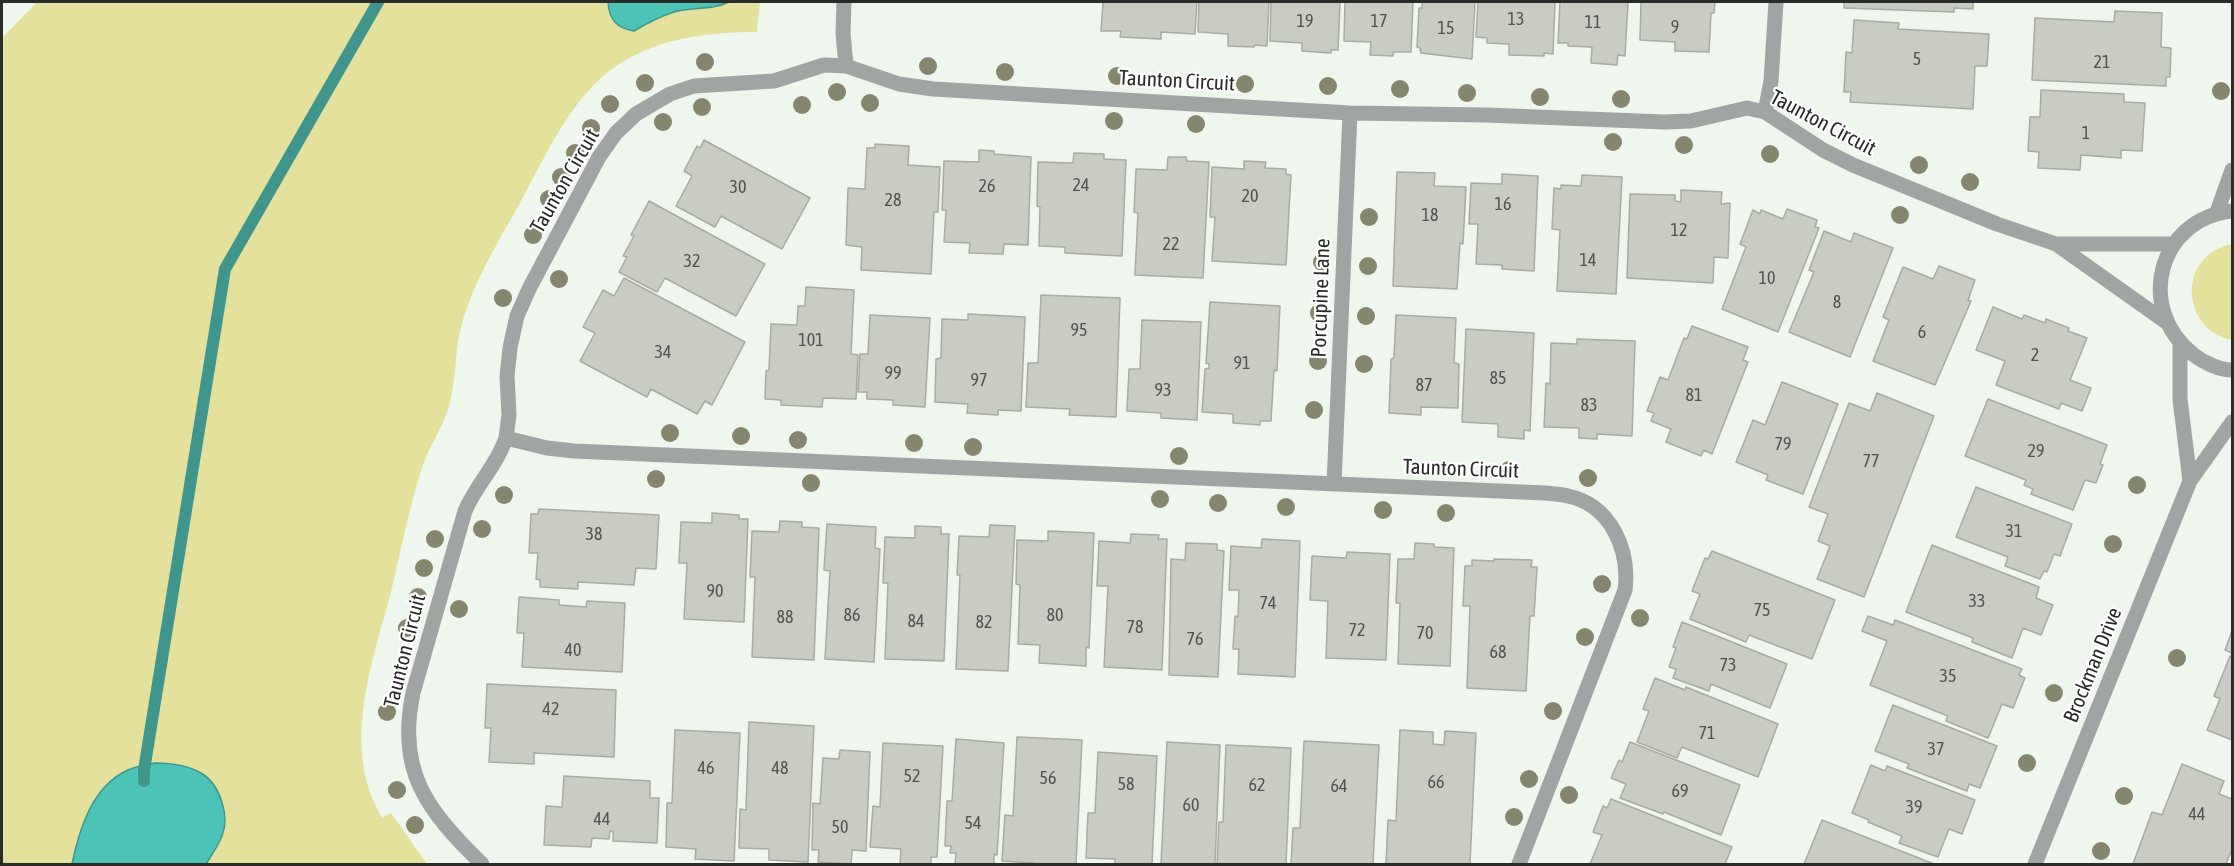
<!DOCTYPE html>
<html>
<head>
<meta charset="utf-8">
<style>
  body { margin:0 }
  #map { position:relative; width:2234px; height:866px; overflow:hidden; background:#eef6ee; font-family:"Asap Condensed",sans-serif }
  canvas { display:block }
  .frame { position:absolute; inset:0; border:3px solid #282b28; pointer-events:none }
</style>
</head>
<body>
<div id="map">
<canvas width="2234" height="866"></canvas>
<div class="frame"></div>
</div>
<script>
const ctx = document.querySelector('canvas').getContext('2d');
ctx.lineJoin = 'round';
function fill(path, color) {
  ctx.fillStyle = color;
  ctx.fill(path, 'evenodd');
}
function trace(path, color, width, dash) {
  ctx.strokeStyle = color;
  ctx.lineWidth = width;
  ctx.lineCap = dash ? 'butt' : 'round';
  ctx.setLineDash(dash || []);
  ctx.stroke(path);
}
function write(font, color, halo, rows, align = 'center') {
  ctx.font = font + ' "Asap Condensed",sans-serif';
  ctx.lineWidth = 4.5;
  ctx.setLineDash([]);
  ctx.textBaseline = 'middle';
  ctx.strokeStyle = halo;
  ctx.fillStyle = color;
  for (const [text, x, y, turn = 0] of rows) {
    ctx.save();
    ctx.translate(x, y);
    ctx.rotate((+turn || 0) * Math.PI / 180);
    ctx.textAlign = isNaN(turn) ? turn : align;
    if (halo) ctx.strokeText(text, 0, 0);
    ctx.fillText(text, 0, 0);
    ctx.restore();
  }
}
fill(new Path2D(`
  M37,2H760L757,32C702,32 641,40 599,80C564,113 544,159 521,201C499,241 475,279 462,323C454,351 457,381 448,409C442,430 427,449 421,471C409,509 401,549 392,588C376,649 350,719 367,783C370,795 376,807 382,818L391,813L427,864H2V38Z
  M2232,244V340C2179,329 2178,254 2232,244Z`), '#e4e19c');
const water = new Path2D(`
  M608,2H729C713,10 696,7 678,11C665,14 645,24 634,31C616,28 609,19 608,2Z
  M155,763C170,763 187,765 201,773C220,784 230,816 222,836C218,846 212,855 206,864H72C79,830 92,786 128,770C136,766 146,765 155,763Z`);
fill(water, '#4bc3b7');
trace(water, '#40958c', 1.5);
trace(new Path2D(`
  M144,781V770L225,269L378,2`), '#40958c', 12);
const building = new Path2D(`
  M1103,2H1197L1195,34L1161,32V39L1120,37L1121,31H1101Z
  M1199,2H1269L1267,46L1255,45L1254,47L1228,46V34L1198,32Z
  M1271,2H1340L1338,50H1331V53L1302,51V43L1270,41Z
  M1345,2H1413L1411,52H1393V56L1370,55L1371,42L1344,41Z
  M1422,2H1475L1472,59L1421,53L1420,48L1417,47L1419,8H1422Z
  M1478,2H1555L1553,54L1544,53V56L1509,55V44L1487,43V38L1476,37Z
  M1560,2H1628L1625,56L1618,55L1617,65L1591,63L1592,47L1568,46V43H1558Z
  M1641,2H1715L1714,13H1711L1709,52L1675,51V42L1640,40Z
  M1844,2H1973V9L1954,8V12L1844,8Z
  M2115,11L2162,13L2161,47L2171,48L2170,77H2166V86L2032,80L2035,18L2114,22Z
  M1854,20L1899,23L1898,29L1989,34L1987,66H1975L1973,109L1850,102L1851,92H1844L1846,52L1852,53Z
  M2041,90L2124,94V102L2145,103L2142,151L2121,150V158L2081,155L2080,170L2038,168L2039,152L2028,151L2030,117H2040Z
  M704,140L810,198L782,249L721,216L715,227L676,206L692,176L684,171L697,146L700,148Z
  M875,144L909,146L908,165L940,167L938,212H934L931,274L861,270L862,247L846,245L848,188L865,189L867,148H875Z
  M979,150L994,151V154L1031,157L1028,245L1004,244L1003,254L969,253L970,243L944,242L946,210H942L944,161L979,162Z
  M1074,153L1104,154V159L1126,160L1122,256L1065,253V247L1039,246L1040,207L1037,206L1038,162L1073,163Z
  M1168,157H1186L1187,161L1209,162L1203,278L1135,275L1138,213L1134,212L1136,169L1167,170Z
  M1244,161L1266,162L1265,168L1286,169V174L1291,175L1286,265L1212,261L1215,217H1210L1212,167L1244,169Z
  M1397,172L1435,173L1434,186L1466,187L1463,244L1460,243L1457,289L1393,286Z
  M1502,174L1538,176L1534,271L1502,269V265L1476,264L1478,224H1469L1471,183L1502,184Z
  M1582,175L1622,177L1616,294L1557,291L1560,230L1552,229L1554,188L1561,189V185L1581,186Z
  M1681,190L1722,192L1721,204L1730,203L1728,258L1714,257L1713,283L1627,278L1630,194L1675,195V201L1681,202Z
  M649,201L765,264L736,316L665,278L657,292L619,272L627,257L623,256L634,236L631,235Z
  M1787,209L1817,220L1815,227L1819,228L1778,332L1722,309L1746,247L1740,244L1753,210L1760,214L1761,210L1783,219Z
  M1824,231L1851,242L1854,233L1893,248L1850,357L1789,332L1814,272L1809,270Z
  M1939,266L1975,280L1968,300L1971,301L1935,385L1873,361L1889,320L1883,317L1903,267L1933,279Z
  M624,278L745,342L712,405L705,401L697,414L651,389L647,397L580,361L595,333L583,327L603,290L614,296Z
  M806,287L854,290L851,354L858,355L856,399L823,398L822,407L781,405V400L765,399L766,371L769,370L771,324L797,325L798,306H805Z
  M1041,295L1120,298L1116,417L1069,415L1070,409L1026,407L1028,363H1038Z
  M1210,302L1280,306L1277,371L1274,370L1271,421H1260V425L1233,423V414L1202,412L1205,369L1209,368V364L1206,363Z
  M1993,307L2022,319L2024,315L2045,323L2046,319L2069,328L2068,331L2087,338L2070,380L2091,388L2082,411L2061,403L2059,409L1996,385L2005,361L1976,350Z
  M968,314L1025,317L1021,411L998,410V415L967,413L968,404L935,402L936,359L941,358L942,319L968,320Z
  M870,315L930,318L925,407L893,405V400L867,399V392H858L860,354H868Z
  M1396,315L1456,318L1454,363L1459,364L1458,408L1421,407V415L1389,413L1391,359L1394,358Z
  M1142,320L1201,322L1197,420L1161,418V413L1127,411L1129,369H1140Z
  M1692,326L1748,347L1743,360L1748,362L1712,454L1704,450L1701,456L1666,442L1671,429L1651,421L1654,413L1647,411L1660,377L1668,380L1684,338L1687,339Z
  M1466,329L1534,333L1530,431L1524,430V439L1498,437V424L1462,422Z
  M1577,339L1635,341L1632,436L1597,434V439L1579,438V428L1544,427L1546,383L1550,384L1551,343L1577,344Z
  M1782,382L1838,404L1803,494L1766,480L1768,475L1736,462L1753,420L1765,425Z
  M1877,393L1934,416L1864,597L1817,579L1830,546L1818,541L1828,514L1809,507L1849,403L1870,411Z
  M1988,399L2107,445L2100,464L2103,465L2096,483L2085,480L2073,510L2031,494L2033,489L2024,485L2026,480L1965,456Z
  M1976,487L2072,524L2060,556L2054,554L2047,572L2044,571L2040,579L2005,566L2008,557L1956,537Z
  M539,509L659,515L656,569L636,568L634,585L578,582V589L540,587V580L536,579L538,553H529L531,514H538Z
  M712,513L739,515V519H748L744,622L684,619L687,563H679L681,522L712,523Z
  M780,521L802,522V527L819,528L814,660L752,657L755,577H750L752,531L779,532Z
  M827,524L876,527L875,548L880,549L874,662L825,659L830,571L824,570Z
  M990,525L1015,526L1008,671L956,669L960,575H957L959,536L989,537Z
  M915,526L941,527V534H949L944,661L885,659L888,583H883L885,537L915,538Z
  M1048,531L1094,533L1089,648L1086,647V666L1039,663L1040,645L1018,644L1020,585L1016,584L1017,540L1048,541Z
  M1131,534L1159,535L1158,539H1167L1162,670L1104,667L1108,586H1097L1099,541L1130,543Z
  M1262,539L1300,541L1295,677L1238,674L1239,649H1233L1235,616L1238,617L1239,590H1229L1231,546L1261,548Z
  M1186,543L1217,544V550L1224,551L1218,677L1169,675L1171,559L1185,560Z
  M1415,543L1434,544V547L1454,548L1450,666L1398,664L1400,603H1396L1398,559H1414Z
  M1932,545L2039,587L2036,598L2053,605L2041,635L2023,628L2012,658L1972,642L1973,638L1906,612Z
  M1712,551L1835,600L1812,659L1749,635L1746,642L1690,619L1700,594L1692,591L1705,558L1708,559Z
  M1347,552L1390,554L1386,660L1326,658L1328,601L1310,600L1312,556L1346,558Z
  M1494,559L1532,560L1531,567H1537L1534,616H1530L1526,691L1467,688L1470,606H1463L1465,566H1472V560L1494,561Z
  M519,597L559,600V605L586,607L587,601L625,603L622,672L522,667L524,633H517Z
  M1868,616L1893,625L1895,620L2022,669L2019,675L2025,678L2013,708L2002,704L1988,738L1946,721L1948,716L1870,685L1887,641L1862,631Z
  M1682,622L1787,664L1770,708L1711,684L1709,691L1673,678L1676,669L1669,667L1676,648L1673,647Z
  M2232,631V653L2225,650Z
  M2230,656L2232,658V740L2207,730L2220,699L2214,696Z
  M1655,678L1685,690L1686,687L1778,724L1758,777L1682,747L1677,758L1637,742L1649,711L1643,709Z
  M487,684L616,690L614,757L534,753V764L489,762L491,728H485Z
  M1893,705L1997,746L1980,788L1969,784L1967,791L1907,768L1909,764L1875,751Z
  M749,722L814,726L808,862L769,860V849L739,848L740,809L746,810Z
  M675,730L740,733L734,861L695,859L696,849L666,847L667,803H672Z
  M1400,730L1433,732V744L1444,745L1445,731L1476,733L1470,864H1386L1388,820L1396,821Z
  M1017,737L1082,740L1076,864H1034V863L1002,861L1005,815L1013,816Z
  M956,739L1004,743L997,855L994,854V864H955L956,853H950L951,846H945L947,801H952Z
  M1304,741L1379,745L1373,864H1291L1293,828H1300Z
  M1167,742L1220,745L1215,864H1161Z
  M1630,742L1740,785L1721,835L1664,812L1663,814L1620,798L1626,784L1611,778L1619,760L1622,762Z
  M883,743L943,746L937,857H931V864H900L901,849L870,847L873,806L880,807Z
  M1226,745L1291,748L1286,864H1217L1219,822H1223Z
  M840,750L870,752L866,851L852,850L851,864L818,862L819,850H812L813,803L820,804L823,758L839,759Z
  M1098,752L1157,756L1152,864H1115V859L1086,858L1088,813H1095Z
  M2182,764L2224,781L2219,794L2232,799V849L2226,864H2133L2152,812L2162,815Z
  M1871,765L1885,771L1887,766L1975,800L1962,834L1949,829L1938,857L1899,843L1902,836L1868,822L1869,820L1852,813Z
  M564,776L650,781V798H659L657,843L613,841V831H610L609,839L592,838L591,847L544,845L546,806L562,807Z
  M1611,799L1732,847L1725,864H1590L1602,835L1593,832L1603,806L1607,808Z
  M1822,820L1934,864H1804Z`);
fill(building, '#c8ccc3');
trace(building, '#a7aba2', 1.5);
trace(new Path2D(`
  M844,2L843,33L846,66
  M1765,112L1771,81L1776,2
  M2232,211C2157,219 2135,310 2194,355C2204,363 2220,370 2232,370
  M2217,212L2232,170
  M2056,244H2174
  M2180,345V399L2190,481
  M506,438L509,415L507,376L510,348L517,316L529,289L599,157L616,133L636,114L670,94L694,86L774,81L824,65L846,66L899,84L933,89L1350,113L1486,115L1664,122L1691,121L1747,108L1765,112L1823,150L1853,165L1997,224L2056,244L2166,322
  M1334,484L1350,113
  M482,864C429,812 396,773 413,693L465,511C476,485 497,465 506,438L547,448L574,451L1545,493C1553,494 1561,494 1568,496C1611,505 1630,550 1625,590L1519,864
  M2035,864L2190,481L2232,422`), '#a0a4a2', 15);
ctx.fillStyle = '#84866e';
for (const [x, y] of [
  [705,62],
  [928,66],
  [1005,72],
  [1117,76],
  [645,83],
  [1245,84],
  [1328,86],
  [1400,89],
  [2221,91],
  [837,92],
  [1467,93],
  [1540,97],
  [1621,99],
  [870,103],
  [610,104],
  [802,105],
  [702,107],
  [1114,121],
  [663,122],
  [1196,124],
  [591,128],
  [1613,142],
  [1684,145],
  [575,153],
  [1770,154],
  [1919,165],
  [561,177],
  [1970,182],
  [549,199],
  [1900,215],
  [1369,217],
  [533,235],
  [1322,262],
  [1368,266],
  [559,279],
  [503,298],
  [1319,313],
  [1366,316],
  [1318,361],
  [1364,364],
  [1314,410],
  [670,433],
  [741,436],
  [798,440],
  [914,443],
  [973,447],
  [1179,456],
  [1509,470],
  [1588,478],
  [656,479],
  [811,483],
  [2137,485],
  [504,495],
  [1160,499],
  [1218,503],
  [1286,507],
  [1383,510],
  [1446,513],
  [482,529],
  [435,539],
  [2113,544],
  [424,568],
  [1602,584],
  [418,597],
  [459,609],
  [1640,618],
  [407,628],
  [1585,637],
  [2177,658],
  [2054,693],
  [1553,711],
  [387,712],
  [2027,763],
  [1529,779],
  [397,790],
  [1569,795],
  [2124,796],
  [1514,817],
  [415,825],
  [2101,851]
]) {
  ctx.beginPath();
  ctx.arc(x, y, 9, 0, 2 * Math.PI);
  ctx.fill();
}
write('18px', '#50534f', null, [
  ["13",1516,19],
  ["19",1305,21],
  ["17",1379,21],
  ["11",1593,22],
  ["9",1675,27],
  ["15",1446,28],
  ["5",1917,59],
  ["21",2102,62],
  ["1",2086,133],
  ["24",1081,185],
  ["26",987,186],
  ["30",738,187],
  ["20",1250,196],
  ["28",893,200],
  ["16",1503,204],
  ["18",1430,215],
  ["12",1679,230],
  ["22",1171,244],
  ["14",1588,260],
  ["32",692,261],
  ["10",1767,278],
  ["8",1837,302],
  ["95",1079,330],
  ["6",1922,332],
  ["101",811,340],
  ["34",663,352],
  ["2",2035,355],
  ["91",1242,363],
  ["99",893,373],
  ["85",1498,378],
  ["97",979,380],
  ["87",1424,385],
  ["93",1163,390],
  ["81",1694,395],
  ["83",1589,405],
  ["79",1783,444],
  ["29",2036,451],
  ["77",1871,461],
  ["31",2014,531],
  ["38",594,534],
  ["90",715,591],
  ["33",1977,601],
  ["74",1268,603],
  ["75",1762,610],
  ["86",852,615],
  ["80",1055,615],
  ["88",785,617],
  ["84",916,621],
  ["82",984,622],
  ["78",1135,627],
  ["72",1357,630],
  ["70",1425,633],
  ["76",1195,639],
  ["40",573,650],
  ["68",1498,652],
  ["73",1728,665],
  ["35",1948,676],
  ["42",551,709],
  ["71",1707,733],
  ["37",1936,749],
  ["46",706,768],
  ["48",780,768],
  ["52",912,776],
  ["56",1048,778],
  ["66",1436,782],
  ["58",1126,784],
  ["62",1257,785],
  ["64",1339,786],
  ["69",1680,791],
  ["60",1191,805],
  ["39",1914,807],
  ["44",2197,814],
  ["44",602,819],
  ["54",973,823],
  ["50",840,827]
]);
write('21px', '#282b28', '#fff', [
  ["Taunton Circuit",1177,81,3],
  ["Taunton Circuit",1823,123,28],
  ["Taunton Circuit",565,181,-60],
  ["Porcupine Lane",1321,298,-88],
  ["Taunton Circuit",1461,469,2],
  ["Taunton Circuit",405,651,-76],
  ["Brockman Drive",2093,665,-68]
]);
</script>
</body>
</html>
